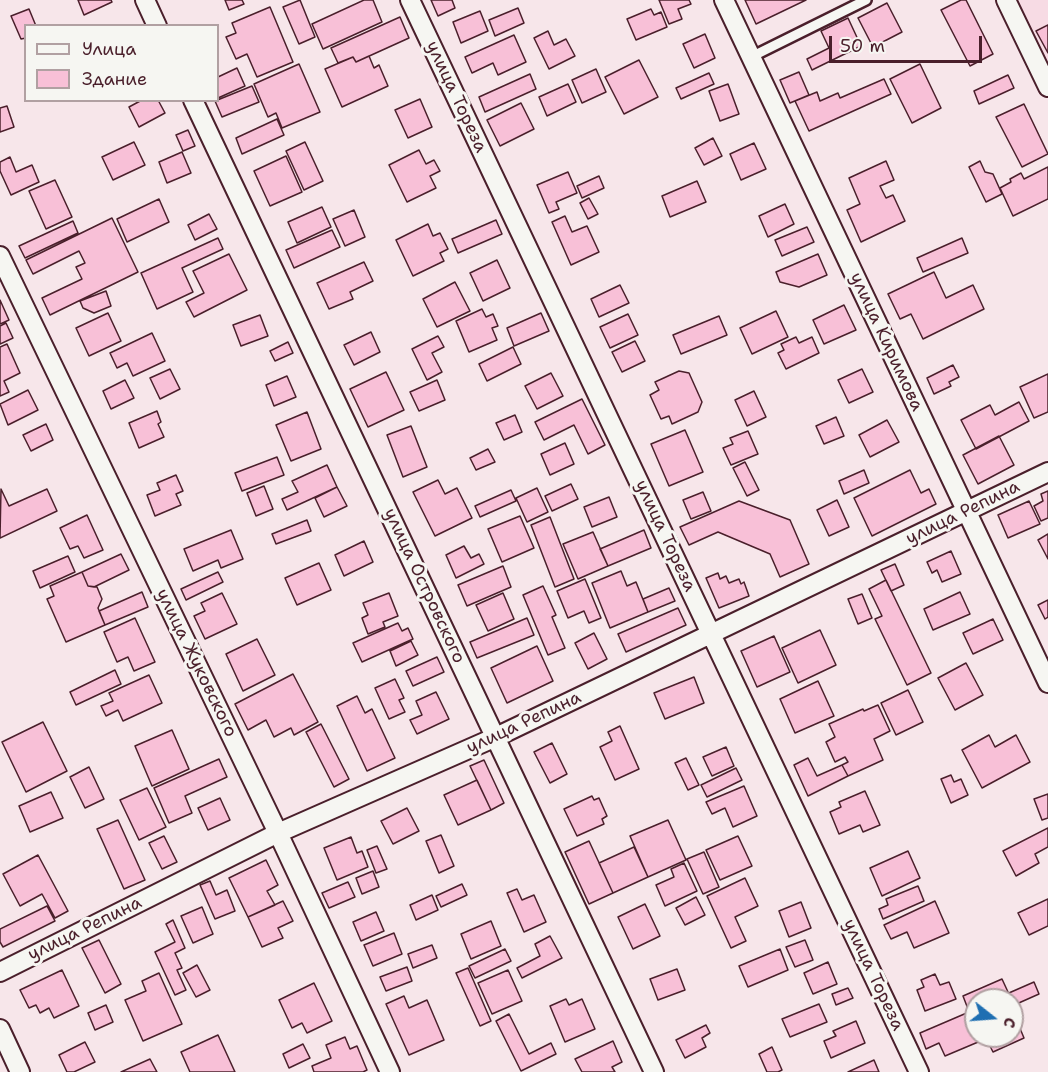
<!DOCTYPE html>
<html>
<head>
<meta charset="utf-8">
<style>
  body { margin:0 }
  #map { position:relative; width:1048px; height:1072px; overflow:hidden; background:#f7e6ea; font-family:"Shantell Sans",sans-serif }
  canvas { display:block }
  .legend { position:absolute; left:24px; top:24px; width:195px; height:78px; box-sizing:border-box; background:#f6f6f2; border:2px solid #b1a0a2; margin:0; padding:8px 10px; list-style:none; font-size:18px; color:#4a1f2b }
  .legend li { display:flex; align-items:center; gap:12px; height:30px }
  .legend b { width:30px; border:2px solid #b1a0a2 }
  .north { position:absolute; left:964px; top:988px; width:60px; height:60px; box-sizing:border-box; background:#f6f6f2; border:2px solid #b1a0a2; border-radius:50%; rotate:107deg; font-size:16px; font-weight:700; line-height:24px; text-align:center; color:#4a1f2b }
  .north::after { content:''; display:block; margin:auto; width:21px; height:27px; background:#1f6fb2; clip-path:polygon(50% 0,100% 100%,50% 72%,0 100%) }
  .scale { position:absolute; left:829px; top:36px; width:153px; height:27px; box-sizing:border-box; border:3px solid #4a1f2b; border-top:0; padding-left:8px; font-size:18px; line-height:21px; white-space:nowrap; color:#4a1f2b; -webkit-text-stroke:4px #f6f6f2; paint-order:stroke }
</style>
</head>
<body>
<div id="map">
<canvas width="1048" height="1072"></canvas>
<ul class="legend">
<li><b style="height:8px;background:#f6f6f2"></b>Улица</li>
<li><b style="height:16px;background:#f8c0d7"></b>Здание</li>
</ul>
<div class="north">С</div>
<div class="scale">50 m</div>
</div>
<script>
const ctx = document.querySelector('canvas').getContext('2d');
ctx.lineJoin = 'round';
function fill(path, color) {
  ctx.fillStyle = color;
  ctx.fill(path, 'evenodd');
}
function trace(path, color, width, dash) {
  ctx.strokeStyle = color;
  ctx.lineWidth = width;
  ctx.lineCap = dash ? 'butt' : 'round';
  ctx.setLineDash(dash || []);
  ctx.stroke(path);
}
function write(font, color, halo, rows, align = 'center') {
  ctx.font = font + ' "Shantell Sans",sans-serif';
  ctx.lineWidth = 6;
  ctx.setLineDash([]);
  ctx.textBaseline = 'middle';
  ctx.strokeStyle = halo;
  ctx.fillStyle = color;
  for (const [text, x, y, turn = 0] of rows) {
    ctx.save();
    ctx.translate(x, y);
    ctx.rotate((+turn || 0) * Math.PI / 180);
    ctx.textAlign = isNaN(turn) ? turn : align;
    if (halo) ctx.strokeText(text, 0, 0);
    ctx.fillText(text, 0, 0);
    ctx.restore();
  }
}
fill(new Path2D(`
  M1006,0H1048V87Z`), '#f7dbe4');
const building = new Path2D(`
  M78,0H111L112,2L84,15Z
  M225,0H242L244,4L229,10Z
  M300,0L315,37L299,44L283,7Z
  M364,0H373L382,22L323,49L312,24Z
  M431,0H452L455,8L438,16Z
  M659,0H689L691,4L678,9L682,19L669,24Z
  M745,0H806L756,24Z
  M961,0H966L993,54L970,66L941,10Z
  M887,3L902,32L873,47L858,18Z
  M270,7L293,62L257,77L247,54L236,59L226,37L236,33L232,23Z
  M518,8L524,23L495,36L489,20Z
  M29,9L36,26H26V38L21,39L11,16Z
  M651,9L654,15L661,12L667,27L636,40L627,19Z
  M480,11L488,31L461,43L453,22Z
  M400,17L409,38L356,62L353,57L338,63L331,48Z
  M848,18L861,46L812,70L807,59L829,48L821,31Z
  M1048,25V53L1036,31Z
  M548,31L554,45L566,39L575,56L549,69L534,38Z
  M705,34L715,58L694,68L683,44Z
  M514,35L526,62L498,75L493,63L472,73L465,57Z
  M369,56L374,68L379,65L388,86L342,107L325,69L353,57L356,62Z
  M639,60L658,97L624,114L605,77Z
  M299,64L320,112L282,128L276,113L268,117L254,84Z
  M920,64L941,108L912,123L890,79Z
  M237,68L245,86L218,98V77Z
  M596,69L606,92L582,103L572,80Z
  M799,72L809,95L790,103L780,80Z
  M709,73L714,84L681,99L676,88Z
  M530,74L536,89L485,112L479,97Z
  M1008,75L1014,88L979,104L974,91Z
  M884,79L891,94L809,131L795,101L817,92L820,101L838,93L840,98Z
  M568,84L576,102L547,116L539,97Z
  M728,84L739,114L720,121L709,91Z
  M252,86L259,102L222,117L215,101Z
  M420,99L432,127L408,138L395,110Z
  M142,100H158L165,113L139,127L129,107Z
  M521,103L534,129L500,146L487,120Z
  M1024,104L1048,154L1022,167L996,117Z
  M7,106L14,127L0,132V108Z
  M277,119L284,135L242,154L236,138Z
  M188,130L195,146L183,151L176,135Z
  M713,138L722,156L704,165L695,148Z
  M134,142L145,165L113,180L102,157Z
  M305,142L323,181L304,190L286,151Z
  M754,143L766,169L741,180L730,154Z
  M419,150L426,164L434,160L440,171L430,176L436,188L407,202L389,165Z
  M182,152L191,173L167,183L159,162Z
  M286,156L302,192L270,206L254,171Z
  M10,157L16,172L32,165L39,182L11,195L0,171V162Z
  M886,161L894,180L880,186L886,198L893,195L905,221L861,242L847,210L860,204L849,178Z
  M980,161L985,172L993,174L1002,194L986,202L969,167Z
  M1048,167V199L1013,216L1000,188L1011,182L1010,179L1021,173L1024,179Z
  M568,172L577,193L556,202L559,209L549,213L537,185Z
  M599,176L604,188L582,198L577,186Z
  M55,180L72,217L46,229L29,191Z
  M697,181L706,202L670,217L662,196Z
  M589,198L598,214L588,219L580,203Z
  M159,199L169,222L127,242L117,219Z
  M785,204L794,224L768,237L759,216Z
  M322,207L331,227L297,243L288,222Z
  M354,210L365,237L345,246L333,219Z
  M209,214L217,229L195,240L188,225Z
  M565,216L572,232L587,226L599,252L571,265L552,222Z
  M112,218L138,272L50,315L42,298L82,279L76,267L85,263L79,251L33,274L26,260Z
  M496,220L502,234L458,253L452,239Z
  M73,221L78,233L25,258L19,246Z
  M428,224L433,236L440,233L448,249L440,253L444,261L413,276L396,240Z
  M807,227L814,242L782,256L775,240Z
  M332,230L340,247L294,268L286,250Z
  M218,238L223,249L182,268L193,292L157,309L141,273Z
  M962,238L968,253L923,272L917,258Z
  M229,254L247,290L194,317L186,302L204,293L193,271Z
  M818,254L827,275L799,287L780,282L776,272Z
  M497,260L510,288L483,301L470,273Z
  M364,262L373,281L350,292L353,299L329,309L317,283Z
  M934,272L946,298L973,285L984,309L923,339L911,314L900,319L888,294Z
  M455,282L470,311L437,327L423,299Z
  M620,285L629,303L599,317L591,299Z
  M106,291L111,306L94,313L83,308L80,301Z
  M0,300L9,320L0,324Z
  M844,305L856,330L824,344L813,320Z
  M482,309L486,317L493,314L498,326L492,328L497,340L469,352L456,321Z
  M776,311L788,337L752,354L740,328Z
  M108,313L121,341L89,356L76,328Z
  M541,313L549,331L514,346L507,328Z
  M628,314L638,335L610,348L600,327Z
  M260,315L268,336L241,346L233,325Z
  M719,316L727,335L681,354L673,335Z
  M6,323L13,338L0,344V326Z
  M371,332L380,352L354,365L344,345Z
  M152,333L165,361L133,376L127,363L117,368L110,353Z
  M438,336L444,347L432,353L442,372L427,380L412,349Z
  M796,337L799,343L812,337L819,353L786,369L778,353L784,350L781,344Z
  M635,341L645,361L622,372L612,352Z
  M288,342L293,353L275,361L270,351Z
  M7,344L20,373L4,381L9,392L0,396V347Z
  M513,347L521,364L487,381L479,364Z
  M953,365L959,377L949,382L951,386L934,394L927,378Z
  M170,369L180,389L160,399L150,378Z
  M862,369L873,392L849,403L838,380Z
  M679,371L689,373L702,402L698,412L672,424L669,416L661,419L650,395L659,390L655,382Z
  M386,372L404,410L368,427L350,389Z
  M551,373L563,396L537,409L525,386Z
  M1048,374V412L1034,418L1020,387Z
  M287,376L296,397L274,406L266,385Z
  M125,380L134,398L111,409L103,391Z
  M437,380L445,400L419,411L410,392Z
  M28,390L38,410L8,425L0,404Z
  M754,391L766,417L747,426L735,400Z
  M582,399L605,445L588,454L574,425L544,440L535,422Z
  M1019,402L1029,421L976,449L961,420L990,405L995,415Z
  M157,411L161,422L158,424L164,437L139,448L129,423Z
  M307,412L321,449L291,461L276,425Z
  M515,415L522,432L504,440L496,423Z
  M836,417L844,436L824,444L816,426Z
  M887,420L899,442L870,457L859,435Z
  M46,424L53,440L31,451L23,435Z
  M411,426L427,467L403,477L387,435Z
  M685,430L703,472L669,486L651,444Z
  M748,431L758,454L731,465L723,448L733,444L730,438Z
  M999,436L1014,465L978,484L963,455Z
  M565,443L574,464L550,475L541,454Z
  M488,449L495,462L476,470L470,458Z
  M277,457L284,475L242,491L235,473Z
  M745,462L759,490L747,496L733,468Z
  M327,465L337,487L287,510L282,499L298,492L292,481Z
  M864,470L869,483L844,494L839,481Z
  M910,470L921,493L929,489L936,504L872,536L854,498Z
  M176,475L183,491L176,494L181,505L155,516L147,495L160,490L157,483Z
  M438,480L445,494L457,488L472,518L435,536L413,492Z
  M571,484L578,499L552,511L545,496Z
  M264,486L273,509L256,516L247,493Z
  M337,487L347,506L324,517L315,498Z
  M537,488L548,512L527,522L516,498Z
  M1,489L9,506L47,489L57,511L0,538Z
  M511,490L516,501L480,517L475,506Z
  M1048,491V518L1041,521L1034,506L1043,501L1041,494Z
  M703,492L711,511L691,519L683,500Z
  M609,497L617,517L592,527L584,507Z
  M837,500L849,527L829,536L817,510Z
  M739,501L790,520L809,564L780,577L770,554L718,532L689,545L680,527Z
  M1029,501L1040,524L1008,538L998,515Z
  M87,515L103,550L84,558L78,546L70,549L60,528Z
  M520,516L534,548L502,562L488,529Z
  M550,517L574,579L555,587L531,525Z
  M307,520L311,531L276,544L272,534Z
  M231,530L243,559L221,568L218,560L193,571L184,549Z
  M644,530L651,548L608,566L600,549Z
  M593,532L608,566L578,579L563,544Z
  M1048,534V559L1038,540Z
  M364,541L373,562L344,576L335,555Z
  M464,546L471,558L479,554L484,564L456,578L446,555Z
  M951,551L961,574L942,582L937,570L932,573L927,562Z
  M121,554L129,570L94,587L88,586L82,572Z
  M68,556L75,572L40,588L33,571Z
  M319,563L331,590L297,605L285,578Z
  M895,564L904,585L891,591L881,570Z
  M503,566L511,587L467,606L458,585Z
  M621,571L627,586L636,582L648,612L610,628L592,583Z
  M82,572L88,586L97,587L102,599L98,608L105,625L66,642L47,599L54,596L50,586Z
  M218,572L223,582L186,600L181,589Z
  M718,573L720,579L726,576L729,583L739,579L741,584L744,582L749,596L719,608L706,578Z
  M585,579L601,618L589,623L584,611L568,618L557,591Z
  M886,580L931,673L907,685L875,619L882,616L869,589Z
  M543,586L556,615L552,617L565,648L548,655L523,595Z
  M669,588L675,601L648,612L643,599Z
  M142,592L148,607L105,625L99,611Z
  M960,592L970,614L933,630L924,609Z
  M222,593L237,624L205,639L194,616L205,611L201,603Z
  M389,593L398,616L383,622L385,627L368,634L362,618L368,615L363,603Z
  M503,593L514,619L488,631L476,605Z
  M862,594L872,618L858,624L848,599Z
  M1048,600V617L1045,619L1038,605Z
  M678,608L686,625L626,652L618,634Z
  M135,618L155,662L134,671L128,657L117,662L104,632Z
  M527,618L534,635L477,658L470,642Z
  M993,619L1003,640L973,654L963,633Z
  M398,623L402,631L408,628L413,639L362,662L353,643Z
  M820,630L836,665L798,683L782,648Z
  M594,633L607,659L588,669L575,643Z
  M774,636L790,672L757,687L741,651Z
  M257,639L275,675L243,691L226,654Z
  M411,641L418,655L396,666L390,651Z
  M537,646L553,681L507,703L491,668Z
  M437,657L444,672L413,686L406,671Z
  M966,663L983,695L955,710L938,678Z
  M115,670L121,684L76,705L70,692Z
  M293,674L318,722L294,735L291,728L274,737L266,720L248,730L235,704Z
  M149,675L162,703L123,721L118,710L106,716L101,706L113,701L109,693Z
  M694,677L704,703L665,719L654,693Z
  M395,679L404,698L399,700L405,712L389,719L375,688Z
  M818,681L834,716L795,733L780,699Z
  M908,690L923,722L896,735L881,703Z
  M436,692L449,719L417,734L410,720L422,715L416,701Z
  M357,696L365,713L372,709L395,758L367,771L337,706Z
  M878,705L890,731L874,739L883,760L848,776L842,765L848,762L845,757L835,762L826,742L835,737L829,724L863,709L864,711Z
  M43,722L67,771L26,792L2,742Z
  M321,724L349,779L334,787L306,732Z
  M620,726L639,769L615,780L600,747L612,741L608,732Z
  M172,730L189,769L152,786L135,746Z
  M989,735L995,747L1016,735L1030,762L982,788L962,750Z
  M552,743L567,774L550,783L534,752Z
  M726,747L734,766L712,776L703,757Z
  M686,758L699,785L688,790L675,763Z
  M808,758L817,776L842,765L848,776L808,796L794,765Z
  M219,759L227,777L185,796L192,813L169,823L154,788Z
  M484,760L504,803L491,810L470,766Z
  M89,767L104,799L85,808L70,777Z
  M736,768L742,780L707,797L701,785Z
  M951,775L954,782L961,779L968,795L951,803L941,779Z
  M477,780L491,810L458,825L444,795Z
  M744,786L757,816L733,827L725,808L712,814L706,802Z
  M147,788L166,827L139,840L120,800Z
  M865,791L880,825L863,832L860,825L839,834L830,812L841,807L839,802Z
  M51,792L63,818L30,832L19,806Z
  M1048,794V818L1042,820L1034,799Z
  M592,796L594,800L599,798L607,816L602,819L604,824L577,836L564,809Z
  M220,798L230,820L208,830L198,808Z
  M407,808L419,831L393,844L381,821Z
  M118,820L145,880L124,889L97,829Z
  M668,820L686,860L648,877L630,836Z
  M1048,828V847L1035,854L1039,863L1016,876L1003,851Z
  M441,835L454,866L439,873L426,841Z
  M164,836L177,862L162,869L149,843Z
  M738,836L752,866L720,880L706,850Z
  M351,837L357,853L362,851L368,867L337,880L324,848Z
  M589,841L613,893L589,904L565,852Z
  M377,846L387,869L376,873L367,850Z
  M634,847L648,877L613,893L599,863Z
  M908,851L920,878L882,896L870,868Z
  M704,852L719,887L703,894L687,859Z
  M38,855L68,911L55,918L42,894L20,906L3,874Z
  M266,860L278,885L267,891L275,905L248,917L229,878Z
  M684,863L697,891L665,906L656,885L674,877L671,869Z
  M373,871L379,887L362,894L356,878Z
  M745,878L758,906L735,917L746,941L731,948L707,896Z
  M210,881L216,895L227,890L235,911L215,919L200,885Z
  M348,882L355,897L329,908L322,893Z
  M462,884L467,895L441,907L436,896Z
  M918,886L924,901L883,919L879,909L888,905L886,899Z
  M517,889L522,900L534,895L546,922L524,932L507,893Z
  M432,895L438,910L416,920L410,905Z
  M696,897L705,915L685,925L676,908Z
  M1048,899V926L1029,935L1018,913Z
  M283,901L293,921L278,928L283,938L262,947L248,917Z
  M935,901L949,933L914,948L907,932L891,939L884,925Z
  M801,902L811,928L789,937L779,911Z
  M645,904L660,936L633,949L618,917Z
  M47,906L55,921L3,947L0,942V929Z
  M202,907L213,934L193,943L181,916Z
  M376,912L384,931L361,941L353,922Z
  M173,920L185,948L175,953L182,968L177,970L186,990L175,995L155,952L175,942L166,924Z
  M491,921L501,946L471,959L461,934Z
  M394,933L402,954L373,966L364,945Z
  M550,936L562,958L522,978L517,968L540,956L535,944Z
  M99,940L121,984L105,993L82,948Z
  M805,940L813,960L795,967L786,947Z
  M432,945L437,958L413,968L408,954Z
  M505,949L511,961L475,978L469,966Z
  M780,949L788,970L748,987L739,966Z
  M828,962L837,984L813,994L804,973Z
  M197,965L210,990L196,997L183,973Z
  M407,967L412,981L386,991L380,977Z
  M468,968L491,1021L480,1026L456,973Z
  M677,969L685,990L658,1000L650,979Z
  M62,970L79,1006L54,1018L49,1008L40,1013L36,1005L29,1008L20,990Z
  M508,970L522,1001L492,1014L478,983Z
  M159,973L182,1024L143,1041L125,1000L146,991L142,981Z
  M935,974L940,985L949,982L956,999L925,1011L917,990L924,987L921,980Z
  M1002,979L1008,992L989,1000H976V1006L968,1009L963,996Z
  M1034,982L1039,994L1012,1006V1000H1004L1002,996Z
  M314,983L332,1021L307,1033L302,1023L292,1028L279,1000Z
  M848,988L853,998L836,1005L832,994Z
  M404,996L409,1008L427,1000L444,1040L409,1055L386,1004Z
  M566,999L569,1005L582,999L595,1029L565,1042L550,1006Z
  M819,1004L827,1022L790,1037L782,1019Z
  M106,1005L113,1022L95,1030L88,1013Z
  M976,1009V1036L990,1037L945,1056L939,1043L926,1049L920,1033Z
  M509,1014L529,1054L551,1043L556,1054L521,1071L496,1021Z
  M856,1021L865,1043L831,1058L824,1041L836,1036L833,1031Z
  M706,1025L710,1033L702,1038L706,1047L685,1058L676,1040Z
  M1019,1026L1024,1038L993,1052L987,1040L997,1036H1012V1029Z
  M218,1035L235,1072H190L181,1052Z
  M345,1037L350,1049L357,1046L367,1070L363,1072H314L312,1066L331,1058L326,1045Z
  M613,1041L622,1062L612,1067L615,1072H582L575,1059Z
  M85,1042L95,1062L74,1072H67L59,1055Z
  M303,1044L310,1058L289,1068L283,1054Z
  M772,1047L782,1070L778,1072H767L759,1054Z
  M150,1059L157,1072H121Z
  M874,1060L879,1072H848Z`);
fill(building, '#f8c0d7');
trace(building, '#4a1f2b', 1.5);
const lane = new Path2D(`
  M751,57L866,0`);
const street = new Path2D(`
  M145,0L157,26
  M410,0L919,1072
  M724,0L1048,683
  M1006,0L1048,87
  M193,100L654,1072
  M0,256L278,833L390,1072
  M0,972L278,833L496,737L1048,472
  M0,1029L20,1072`);
trace(lane, '#4a1f2b', 14);
trace(street, '#4a1f2b', 22);
trace(lane, '#f6f6f2', 9);
trace(street, '#f6f6f2', 18);
write('18px', '#4a1f2b', '#f6f6f2', [
  ["улица Тореза",456,97,65],
  ["улица Киримова",886,342,65],
  ["улица Репина",963,513,-26],
  ["улица Тореза",665,536,65],
  ["улица Островского",424,586,65],
  ["улица Жуковского",196,663,64],
  ["улица Репина",524,723,-25],
  ["улица Репина",85,929,-26],
  ["улица Тореза",873,975,65]
]);
</script>
</body>
</html>
